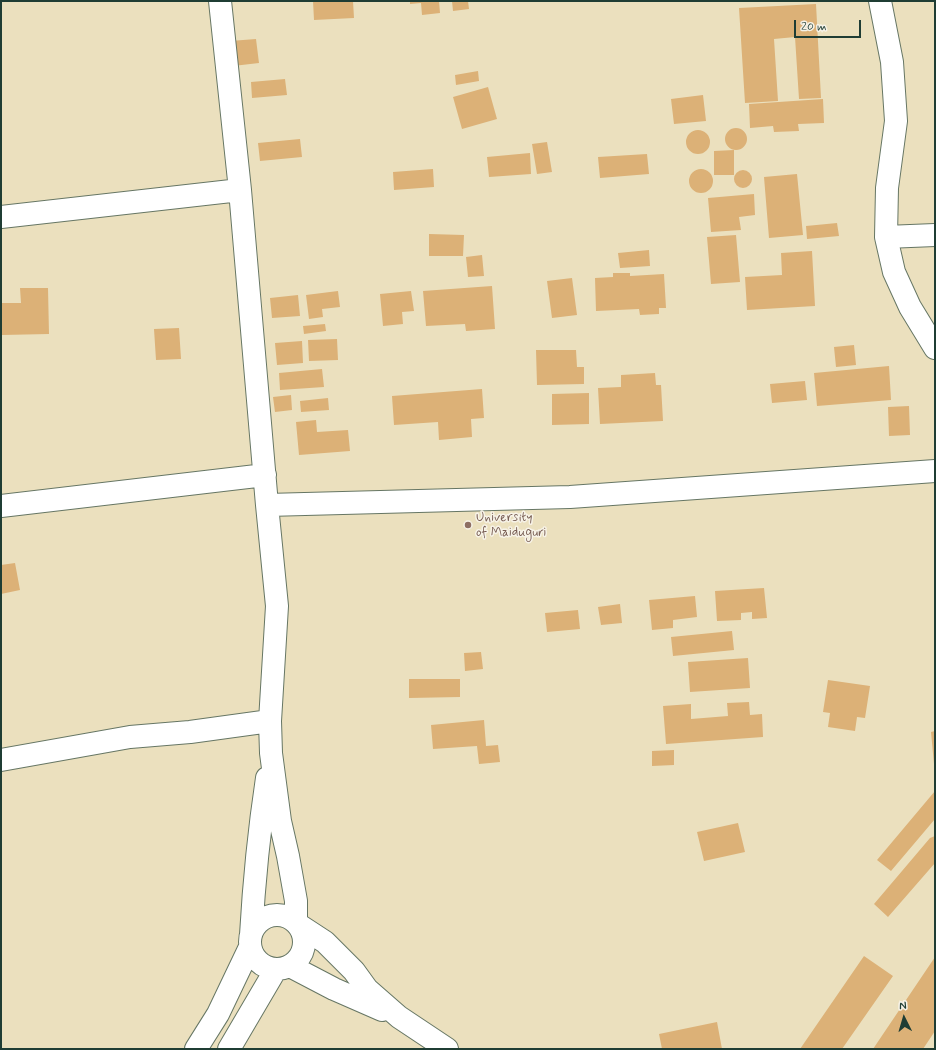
<!DOCTYPE html>
<html>
<head>
<meta charset="utf-8">
<style>
  body { margin:0 }
  #map { position:relative; width:936px; height:1050px; overflow:hidden; background:#ebe0be; font-family:Mynerve,sans-serif }
  canvas { display:block }
  .frame { position:absolute; inset:0; border:2px solid #1f3d34; pointer-events:none }
  .north { position:absolute; left:884px; top:998px; width:40px; height:40px; -webkit-text-stroke:3px #f7f3e8; paint-order:stroke; rotate:355deg; font-size:11px; font-weight:700; line-height:16px; text-align:center; color:#1f3d34 }
  .north::after { content:''; display:block; margin:auto; width:14px; height:18px; background:#1f3d34; clip-path:polygon(50% 0,100% 100%,50% 72%,0 100%) }
  .scale { position:absolute; left:794px; top:20px; width:67px; height:18px; box-sizing:border-box; border:2px solid #1f3d34; border-top:0; padding-left:5px; font-size:12px; line-height:14px; white-space:nowrap; color:#1f3d34; -webkit-text-stroke:3px #f7f3e8; paint-order:stroke }
</style>
</head>
<body>
<div id="map">
<canvas width="936" height="1050"></canvas>
<div class="frame"></div>
<div class="north">N</div>
<div class="scale">20 m</div>
</div>
<script>
const ctx = document.querySelector('canvas').getContext('2d');
ctx.lineJoin = 'round';
function fill(path, color) {
  ctx.fillStyle = color;
  ctx.fill(path, 'evenodd');
}
function trace(path, color, width, dash) {
  ctx.strokeStyle = color;
  ctx.lineWidth = width;
  ctx.lineCap = dash ? 'butt' : 'round';
  ctx.setLineDash(dash || []);
  ctx.stroke(path);
}
function write(font, color, halo, rows, align = 'center') {
  ctx.font = font + ' Mynerve,sans-serif';
  ctx.lineWidth = 3;
  ctx.setLineDash([]);
  ctx.textBaseline = 'middle';
  ctx.strokeStyle = halo;
  ctx.fillStyle = color;
  for (const [text, x, y, turn = 0] of rows) {
    ctx.save();
    ctx.translate(x, y);
    ctx.rotate((+turn || 0) * Math.PI / 180);
    ctx.textAlign = isNaN(turn) ? turn : align;
    if (halo) ctx.strokeText(text, 0, 0);
    ctx.fillText(text, 0, 0);
    ctx.restore();
  }
}
fill(new Path2D(`
  M313,1H353L354,18L314,20Z
  M410,1H439L440,13L422,15L421,3L410,4Z
  M452,1H468L469,9L453,11Z
  M816,4L821,98L799,99L795,37L774,39L778,101L745,103L739,8Z
  M256,39L259,63L233,66L230,41Z
  M478,71L479,81L456,85L455,75Z
  M285,79L287,95L252,98L251,82Z
  M488,87L497,119L462,129L453,97Z
  M703,95L706,121L674,124L671,99Z
  M823,99L824,123L798,124L799,131L774,132L773,126L750,128L749,104Z
  M725 139a11 11 0 1 1 22 0a11 11 0 1 1-22 0Z
  M686 142a12 12 0 1 1 24 0a12 12 0 1 1-24 0Z
  M300,139L302,157L260,161L258,143Z
  M547,142L552,172L537,174L532,144Z
  M734,150V175H714V151Z
  M530,153L531,174L489,177L487,157Z
  M647,154L649,174L600,178L598,157Z
  M689 181a12 12 0 1 1 24 0a12 12 0 1 1-24 0Z
  M433,169L434,187L394,190L393,172Z
  M734 179a9 9 0 1 1 18 0a9 9 0 1 1-18 0Z
  M797,174L803,235L769,238L764,177Z
  M754,194L755,215L739,217L741,230L711,232L708,198Z
  M837,223L839,236L807,239L806,226Z
  M429,234L464,235L463,256H429Z
  M736,235L740,282L711,284L707,237Z
  M649,250L650,266L620,268L618,253Z
  M812,251L815,306L747,310L745,277L782,275L781,253Z
  M482,255L484,276L468,277L466,257Z
  M613,273H630V276L664,274L666,308H659V314L640,315L639,309L596,311L595,278L613,277Z
  M572,278L577,315L552,318L547,281Z
  M492,286L495,329L466,331L465,324L426,326L423,291Z
  M20,288H48L49,334L2,335V303H21Z
  M338,291L340,307L322,309L323,317L309,319L306,295Z
  M411,291L414,311L402,312L403,324L383,326L380,294Z
  M298,295L300,316L272,318L270,298Z
  M325,324L326,331L304,334L303,326Z
  M179,328L181,359L156,360L154,329Z
  M337,339L338,360L309,361L308,340Z
  M302,341L303,363L277,365L275,343Z
  M854,345L856,365L836,367L834,347Z
  M536,350H576L577,367H584V384L537,385Z
  M889,366L891,400L817,406L814,373Z
  M322,369L324,387L280,390L279,373Z
  M655,373L656,385H661L663,421L600,424L598,388L621,387V375Z
  M805,381L807,400L772,403L770,384Z
  M482,389L484,418L471,419L472,437L439,440L438,422L394,425L392,396Z
  M589,393V424L552,425V394Z
  M291,395L292,410L275,412L273,397Z
  M328,398L329,410L301,412L300,401Z
  M909,406L910,435L889,436L888,407Z
  M316,420L317,432L348,430L350,451L299,455L296,422Z
  M15,563L20,590L1,594V565Z
  M764,588L767,618L752,619V612L741,613V620L717,621L715,591Z
  M695,596L697,617L673,620V628L652,630L649,600Z
  M620,604L622,623L601,625L598,607Z
  M578,610L580,629L547,632L545,613Z
  M732,631L734,650L673,656L671,637Z
  M481,652L483,669L465,671L464,653Z
  M748,658L750,688L690,692L688,662Z
  M409,679H460V697L409,698Z
  M828,680L870,686L865,718L857,717L855,731L828,727L830,713L823,712Z
  M749,702L750,715L762,714L763,737L666,744L663,706L691,704V719L728,716L727,703Z
  M484,720L486,746L498,745L500,762L479,764L477,746L433,749L431,725Z
  M935,731V763L934,764L931,732Z
  M674,750V765L652,766V751Z
  M935,791V819L891,871L877,860Z
  M738,823L745,852L704,861L697,832Z
  M935,836V863L888,917L874,904L930,838Z
  M864,956L893,976L842,1049H800Z
  M935,957V1031L923,1049H873Z
  M717,1022L722,1049H662L659,1034Z`), '#dcb177');
const minor = new Path2D(`
  M220,1L240,190L267,505L277,606L270,721L271,753L280,821L288,856L296,901V923
  M880,1L892,62L896,121L887,188L886,237L894,272L910,307L935,348
  M1,217L240,190
  M886,237L935,235
  M267,505L570,497L935,471
  M1,506L265,475
  M1,760L130,737L190,732L270,721
  M250 942a27 27 0 1 1 54 0a27 27 0 1 1-54 0Z
  M299,925L325,942L354,971L367,989L399,1017L447,1049
  M251,935C254,882 259,831 267,778
  M290,966L334,989L382,1010
  M196,1049L218,1014L250,947
  M229,1049L276,969`);
trace(minor, '#667664', 24);
trace(minor, '#fff', 22);
for (const [x, y, r, color] of [
  [468,525,4,"#8d6e63"]
]) {
  const dot = new Path2D();
  dot.arc(x, y, r, 0, 2 * Math.PI);
  ctx.fillStyle = color;
  ctx.fill(dot);
  trace(dot, '#f7f3e8', 1.5);
}
write('13px', '#785e54', '#f7f3e8', [
  ["University",476,518],
  ["of Maiduguri",476,533]
], 'left');
</script>
</body>
</html>
